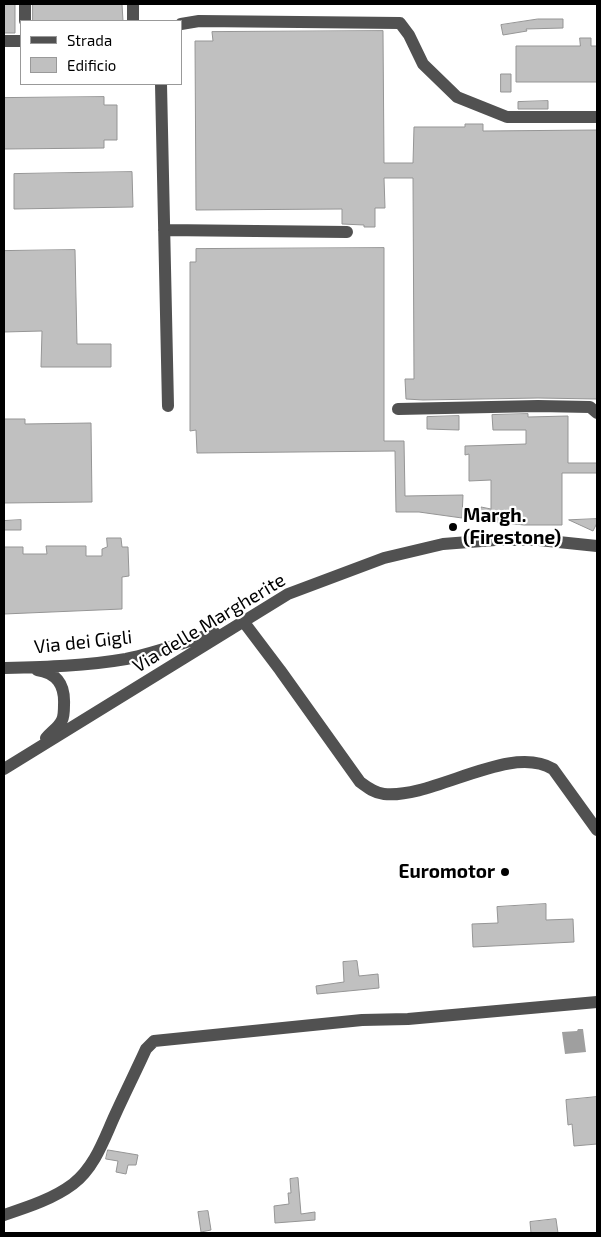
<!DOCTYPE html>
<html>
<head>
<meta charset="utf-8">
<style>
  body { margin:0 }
  #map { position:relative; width:601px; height:1237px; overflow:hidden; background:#fff; font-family:"Exo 2",sans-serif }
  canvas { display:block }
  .frame { position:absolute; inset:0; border:5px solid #000; pointer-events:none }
  .legend { position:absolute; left:20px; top:20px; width:162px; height:65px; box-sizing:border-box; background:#fff; border:1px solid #999; margin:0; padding:6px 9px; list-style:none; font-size:15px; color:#000 }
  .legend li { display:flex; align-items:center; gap:10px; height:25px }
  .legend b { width:25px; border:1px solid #999 }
</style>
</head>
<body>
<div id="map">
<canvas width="601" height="1237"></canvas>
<div class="frame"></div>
<ul class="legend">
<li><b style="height:6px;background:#515151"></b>Strada</li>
<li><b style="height:14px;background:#c0c0c0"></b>Edificio</li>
</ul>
</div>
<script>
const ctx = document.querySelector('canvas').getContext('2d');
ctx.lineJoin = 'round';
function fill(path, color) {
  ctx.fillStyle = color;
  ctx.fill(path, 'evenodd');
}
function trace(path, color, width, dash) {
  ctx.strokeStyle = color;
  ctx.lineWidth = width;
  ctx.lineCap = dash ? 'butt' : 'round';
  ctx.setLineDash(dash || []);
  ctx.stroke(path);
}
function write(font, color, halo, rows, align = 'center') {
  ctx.font = font + ' "Exo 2",sans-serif';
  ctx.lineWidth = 4.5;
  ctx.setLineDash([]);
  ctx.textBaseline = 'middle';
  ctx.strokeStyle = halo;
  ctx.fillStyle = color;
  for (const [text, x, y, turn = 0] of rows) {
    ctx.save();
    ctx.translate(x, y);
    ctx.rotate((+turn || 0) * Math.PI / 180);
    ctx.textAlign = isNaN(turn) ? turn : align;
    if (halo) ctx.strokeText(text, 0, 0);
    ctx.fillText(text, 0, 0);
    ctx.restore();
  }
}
fill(new Path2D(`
  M578,1029H583L586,1052L565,1054L562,1032L577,1031Z`), '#9f9f9f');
const building = new Path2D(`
  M4,4H15V33H4Z
  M33,4H122L123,21H33Z
  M538,19H563V28L526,29L527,31L503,35L501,25Z
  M383,31L384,163H413L414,127H465V124H483V131L597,130V399L538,398L423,400L406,399L405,379H414L413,178H384L385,208H375V227H364V225L342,224V209L196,210L195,41H213L212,32Z
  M580,38H591V46H597V82H516V46H580Z
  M501,74H511V92H501Z
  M104,97V105H117V140H104V148L4,149V98Z
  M548,101V109H518V102Z
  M132,172L133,207L14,209V174Z
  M384,248V441H404L405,496L463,495L462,518L419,512H396L395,451L197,453L196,430L190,431V262H196V249Z
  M75,250L77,344H111V367H41L42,331L4,332V251Z
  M528,414V417L568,416V463H597V473H562V525H524L478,520L481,507L491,509V480L469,481V454L465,455V446L526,444V430H493L492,415Z
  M459,416V430L427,429V417Z
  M4,419H25V424L91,423L92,502L4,503Z
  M597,519V523L593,531L569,520Z
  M21,520V530H4V521Z
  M107,538H121L122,547H128L129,576L122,577V609L4,614V547H23V554H47L46,546H86V556H102V549L107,547Z
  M546,904V920L573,919L574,942L473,947L472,924L498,923L497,907Z
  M357,961L359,976L378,974L379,988L317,994L316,986L344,982L343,962Z
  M597,1097V1144L574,1146L572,1124L568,1125L566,1100Z
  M108,1150L138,1155L136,1165H128L126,1174L116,1172L118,1161L106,1159Z
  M298,1178L301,1214L315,1212V1220L275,1223L274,1206L289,1204L288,1193H291L290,1179Z
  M208,1211L211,1230L201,1232L198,1212Z
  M556,1219L558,1233H531L530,1222Z`);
fill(building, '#c0c0c0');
trace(building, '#959595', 1);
trace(new Path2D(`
  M25,4V21
  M133,4V21
  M181,24L199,21L400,23L409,35L423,64L457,97L507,117H597
  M4,41H21
  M161,84L168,406
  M164,230L347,232
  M398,409L538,406L590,407L597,413
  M243,621L280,670L360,782C368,788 375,793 384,794C434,799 509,743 553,769L597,830
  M4,668C44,667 86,666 126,659C156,653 185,642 215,633
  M37,670C57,673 65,685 64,705C64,710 64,716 62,720C59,727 51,732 46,738
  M4,769L288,594L384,558L443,544L495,540H539L597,546
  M4,1215C28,1207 53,1199 73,1184C95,1167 104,1139 115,1115C125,1093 136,1071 146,1049L154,1041L362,1020L408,1019L597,1002`), '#515151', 12);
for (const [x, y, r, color] of [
  [453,527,5,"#000"],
  [505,872,5,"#000"]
]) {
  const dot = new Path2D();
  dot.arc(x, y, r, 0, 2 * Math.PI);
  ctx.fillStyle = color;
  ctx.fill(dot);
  trace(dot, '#fff', 2);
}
write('bold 19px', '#000', '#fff', [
  ["Margh.",463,516],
  ["(Firestone)",463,538],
  ["Euromotor",495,872,"right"]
], 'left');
write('19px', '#000', '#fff', [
  ["Via delle Margherite",209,623,-31],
  ["Via dei Gigli",83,642,-6]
]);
</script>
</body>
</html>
